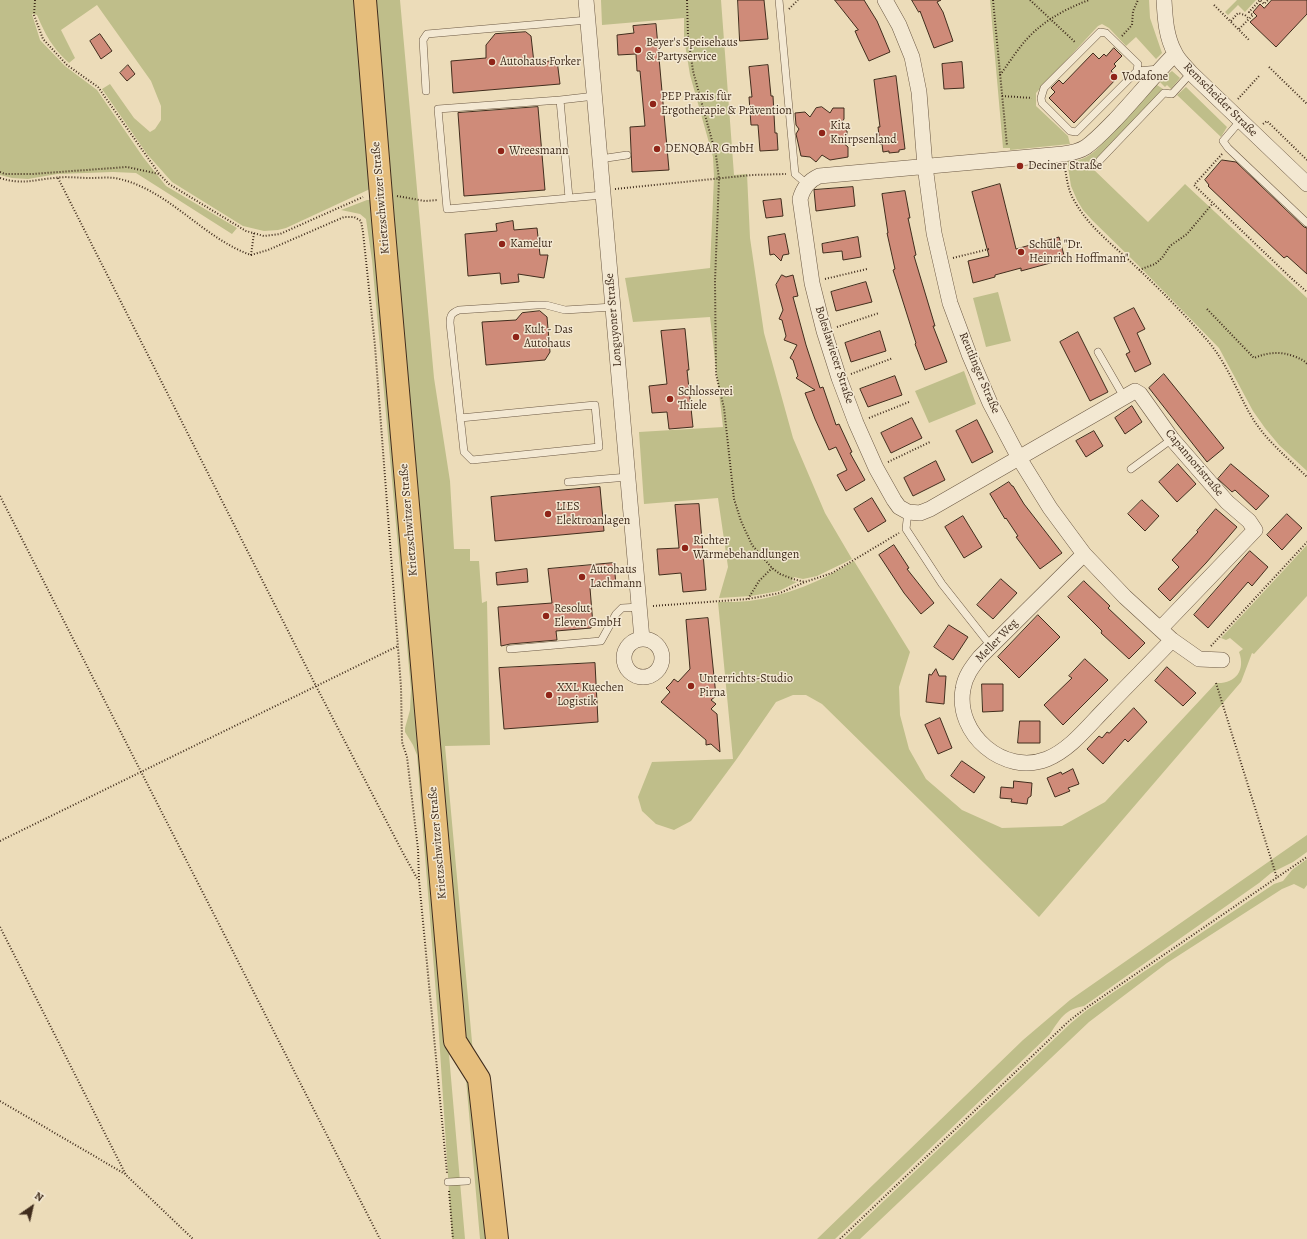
<!DOCTYPE html>
<html>
<head>
<meta charset="utf-8">
<style>
  body { margin:0 }
  #map { position:relative; width:1307px; height:1239px; overflow:hidden; background:#ecdcb9; font-family:Alegreya,serif }
  canvas { display:block }
  .north { position:absolute; left:12px; top:1187px; width:40px; height:40px; -webkit-text-stroke:3px #f3e8d2; paint-order:stroke; rotate:34deg; font-size:11px; font-weight:700; line-height:16px; text-align:center; color:#412d1d }
  .north::after { content:''; display:block; margin:auto; width:14px; height:18px; background:#412d1d; clip-path:polygon(50% 0,100% 100%,50% 72%,0 100%) }
</style>
</head>
<body>
<div id="map">
<canvas width="1307" height="1239"></canvas>
<div class="north">N</div>
</div>
<script>
const ctx = document.querySelector('canvas').getContext('2d');
ctx.lineJoin = 'round';
function fill(path, color) {
  ctx.fillStyle = color;
  ctx.fill(path, 'evenodd');
}
function trace(path, color, width, dash) {
  ctx.strokeStyle = color;
  ctx.lineWidth = width;
  ctx.lineCap = dash ? 'butt' : 'round';
  ctx.setLineDash(dash || []);
  ctx.stroke(path);
}
function write(font, color, halo, rows, align = 'center') {
  ctx.font = font + ' Alegreya,serif';
  ctx.lineWidth = 3;
  ctx.setLineDash([]);
  ctx.textBaseline = 'middle';
  ctx.strokeStyle = halo;
  ctx.fillStyle = color;
  for (const [text, x, y, turn = 0] of rows) {
    ctx.save();
    ctx.translate(x, y);
    ctx.rotate((+turn || 0) * Math.PI / 180);
    ctx.textAlign = isNaN(turn) ? turn : align;
    if (halo) ctx.strokeText(text, 0, 0);
    ctx.fillText(text, 0, 0);
    ctx.restore();
  }
}
fill(new Path2D(`
  M0,0H355L370,189L286,228L278,230L264,231L243,226L172,182L147,154L102,89L110,84L134,118L150,132L155,129L161,120V106L151,81L97,5L61,30L75,58L69,63C52,47 46,36 37,15L32,14L40,40L65,66L97,90L143,157L166,186L237,228L232,234L136,173L113,172L57,174L28,179L12,178L0,175Z
  M375,0H400L434,378L450,481L454,549H470V561H479L482,603L487,601L490,745L445,746L490,1239H480L450,897Z
  M601,0H721L734,175L747,174L750,238L764,333L793,438L825,513L852,559L817,576L803,579L794,577L792,581L797,582L779,591L751,596L719,598L728,567L718,498L644,504L639,432L723,427L710,317L633,322L625,278L710,268L714,177L713,157L690,75L684,38V18L602,25Z
  M990,0H1149L1150,18L1162,53L1156,59L1136,37L1126,46L1109,28L1102,24L1098,26L1036,93V106L1068,136L1070,144L1010,150V148H1003Z
  M1237,0H1256L1245,12L1238,5L1228,15L1225,12Z
  M1172,71L1180,78L1171,89L1167,85L1165,87L1159,81Z
  M1157,85L1163,89L1090,166L1148,222L1185,184L1307,298V471L1279,445L1265,428L1253,411L1219,348L1139,266L1092,220L1083,210L1077,200L1071,186L1067,161C1080,161 1087,158 1096,150Z
  M1186,87L1227,127L1221,137L1177,95Z
  M367,200H371L375,203L465,1239H452L438,1019L417,755L413,745L405,732V728L410,710L411,690L372,260L366,219L360,214L341,210Z
  M998,292L1011,341L986,347L973,298Z
  M964,371L976,404L929,423L915,391Z
  M1307,545V596L1254,654L1252,653L1241,682L1039,917L822,704L806,695H793L776,702L736,760L691,821L674,830L656,824L642,811L638,797L652,762L733,759L718,602C729,602 739,602 749,601C786,596 822,581 854,561L910,652L899,687L900,715L909,749L926,779L962,810L1002,828L1062,826L1105,802L1216,683C1235,684 1246,671 1239,652L1243,649L1230,638L1226,640L1221,638Z
  M1307,835V852L1293,862L1271,873L1259,883L1084,1006C1065,1009 1060,1019 1050,1034L835,1239H817L1023,1040L1070,1000Z
  M1307,859V885L1304,889L1294,884L1282,889L1167,963L1089,1022L860,1239H844L1071,1023L1087,1010L1274,884L1283,881L1292,870Z`), '#bfbe8a');
const building = new Path2D(`
  M738,0H764L768,39L740,41Z
  M835,0H864L877,21L890,52L869,61L858,38L855,31L858,30Z
  M912,0H941L937,2L943,12L953,41L934,48L920,11L919,12Z
  M1272,0H1307V14L1276,47L1250,22L1257,16L1253,12L1260,4L1264,8Z
  M656,24L669,170L632,172L630,127L645,126L640,71H637L636,54L618,55L617,35L634,33L633,26Z
  M526,32L531,36L534,63L557,60L560,84L453,93L451,61L486,58V45L495,34Z
  M100,34L112,51L101,59L90,41Z
  M1114,48L1122,56L1114,64L1116,66L1111,71L1118,77L1074,123L1049,98L1055,92L1051,88L1059,80L1063,84L1093,53L1099,59L1104,54L1106,56Z
  M962,62L964,88L944,89L942,64Z
  M128,65L135,74L127,81L120,73Z
  M768,65L771,96H773L775,133H777L778,150L760,151L758,125H751L749,97H752L749,67Z
  M896,76L905,149L899,150V152L889,153V151L883,152L882,144H880L878,127H880L874,80Z
  M538,107L545,190L464,196L458,113Z
  M822,107L830,113L833,108H844V119L840,125L847,131V135L842,142L848,147V157L830,160L822,155L816,162L810,157L801,156L796,134L799,129L796,125L795,113L805,112L810,117L816,108Z
  M1222,160L1236,162L1304,227L1307,228V274L1287,256L1284,258L1208,186L1209,185L1205,180Z
  M1000,184L1016,249L1059,237L1065,259L1021,271V268L995,275V277L973,283L968,261L989,256L972,192Z
  M853,187L855,206L816,211L814,190Z
  M905,191L910,218H908L916,255L914,256L935,326H933L947,362L925,370L915,344L916,343L893,270L895,269L887,233H888L882,194Z
  M781,199L783,216L766,218L763,201Z
  M513,221L514,230L537,228L540,255H548L544,278L518,274L519,282L501,284L500,273L468,276L465,234L497,231L496,224Z
  M785,234L789,254L783,255L781,261L774,254L770,255L768,237Z
  M858,237L861,257L843,260L842,251L823,253L822,244Z
  M782,275L786,277L793,275L798,296L793,297L806,345L820,388L823,387L836,425L839,424L852,452L850,453L865,480L846,491L837,475L847,470L836,447L829,450L815,419L805,393L815,390L796,378L798,376L793,360L790,358L797,345L784,340L786,336L782,320L779,319L783,310L776,285Z
  M866,282L872,302L836,311L831,292Z
  M1134,308L1145,329L1137,333L1151,364L1135,372L1126,354L1130,352L1114,318Z
  M540,311L547,317L550,352L545,360L486,365L482,322L516,320L522,313Z
  M685,329L689,370H687L693,427L669,429L667,412L652,413L649,386L667,384L661,331Z
  M880,331L886,351L851,362L845,343Z
  M1078,332L1108,392L1090,401L1060,342Z
  M1164,374L1224,448L1207,462L1149,388Z
  M895,376L902,395L868,407L860,389Z
  M1132,406L1142,422L1125,434L1115,418Z
  M912,418L922,438L891,453L881,433Z
  M977,420L993,452L972,463L956,431Z
  M1094,431L1103,446L1086,457L1076,441Z
  M936,461L945,480L913,496L904,478Z
  M1178,464L1196,484L1177,502L1159,482Z
  M1231,464L1269,496L1256,510L1235,490L1232,492L1218,479Z
  M1009,482L1012,486H1013L1024,504L1062,553L1040,569L1016,537L1018,536L1006,518L1005,519L990,494Z
  M600,487L604,531L495,541L491,497Z
  M872,498L886,521L868,532L854,509Z
  M1142,500L1159,516L1145,531L1128,514Z
  M699,504L706,590L683,592L681,573L659,575L657,549L679,548L675,505Z
  M1216,509L1237,527L1206,563L1170,601L1158,589L1179,567L1172,560L1198,532L1197,531Z
  M1287,514L1302,528L1282,550L1267,535Z
  M963,516L982,547L964,558L945,527Z
  M894,545L909,568L907,569L934,603L921,614L904,593L879,555Z
  M1250,551L1268,567L1252,586L1248,582L1208,628L1194,615Z
  M614,563L616,585L590,588L593,625L591,628L556,631L557,640L510,644L501,646L498,607L552,603L548,569Z
  M527,569L528,582L497,585L496,573Z
  M1001,579L1017,593L993,619L977,605Z
  M1084,581L1110,606L1108,608L1145,643L1129,659L1101,633L1102,631L1068,597Z
  M1038,615L1060,637L1019,678L998,657Z
  M708,618L716,696L711,700L716,704L711,709L717,714L720,752L711,744L706,745V740L661,702L670,692L666,688L671,683L674,679L678,682L690,669L686,620Z
  M949,625L968,637L953,660L934,647Z
  M1085,659L1108,680L1063,725L1044,705L1072,678L1069,676Z
  M595,663L598,722L504,729L499,668Z
  M1167,667L1196,693L1183,706L1155,681Z
  M936,669L939,676H946L944,704L926,702L929,674L931,675Z
  M982,684H1003V711L983,712Z
  M1134,708L1147,722L1128,742L1125,739L1103,764L1087,749L1099,736L1102,738L1107,732L1109,733Z
  M940,718L952,748L938,754L925,725Z
  M1020,721H1040V743H1018Z
  M962,761L985,777L974,793L951,776Z
  M1073,769L1079,784L1068,788L1070,791L1055,797L1047,778L1061,772L1062,774Z
  M1014,781L1032,783L1031,796L1028,798L1027,804L1011,802L1012,799L1000,798L1001,787L1013,788Z`);
fill(building, '#cf8b79');
trace(building, '#412d1d', 1);
const lane = new Path2D(`
  M779,0L795,174L807,184
  M1137,71L1138,64L1106,33L1100,32L1044,88L1041,98L1042,103L1070,131L1076,132L1137,71L1159,69
  M426,91L423,40L427,34L588,20
  M560,100L595,96
  M1240,121L1223,141L1228,148L1307,223
  M600,159L627,155
  M1100,160L1164,93L1172,94L1191,73
  M569,198L560,100L438,109L447,209L603,195
  M1098,352L1124,397
  M460,418L595,405L599,447L472,460L464,452L450,323C450,316 451,313 459,310L537,305H546L565,310L613,307
  M1131,469L1172,439
  M568,482L628,477
  M908,512L906,529L942,584L991,646
  M510,649L601,641L616,614L622,608L640,607
  M448,1182L467,1181`);
const street = new Path2D(`
  M586,0L642,639
  M885,0L899,25L912,57L919,92L925,166L934,233L950,303L969,354L990,403L1019,458L1050,508L1084,554L1125,597L1172,640L1199,659L1222,660
  M1164,0C1165,18 1166,37 1175,53C1178,60 1186,67 1191,73L1307,184
  M1084,554L980,657C972,667 965,676 963,689C955,734 1004,776 1047,759C1071,749 1088,726 1106,708C1128,685 1150,663 1172,640
  M1160,629L1255,530L1249,521L1227,502L1172,439L1140,394L1135,391L930,509L920,513L908,512L899,507L894,500L876,468L856,423L839,378L824,331L812,283L800,199C803,188 808,181 819,176L1063,154C1071,153 1080,151 1086,147C1097,139 1106,129 1115,120C1136,98 1154,75 1175,54
  M624 658a19 19 0 1 1 38 0a19 19 0 1 1-38 0Z`);
const primary = new Path2D(`
  M365,0L383,220L455,1041L479,1079L497,1239`);
trace(lane, '#6c5944', 8);
trace(street, '#6c5944', 16);
trace(primary, '#412d1d', 24);
trace(new Path2D(`
  M35,0L34,15L43,39L67,65L98,87L160,175L169,184L246,231L264,236L280,234L363,197
  M687,0L688,36L693,71L716,155L719,179L715,281L716,374L724,408L734,499L741,521L752,545L772,568L780,574L793,579L805,582
  M993,0L1007,146
  M1030,0L1076,43
  M1214,5L1250,41
  M789,9L798,0
  M1231,21L1238,13L1245,15L1249,19
  M1239,29L1253,15L1249,12L1260,0L1264,4L1268,0
  M1122,36L1132,25L1133,11L1138,0
  M1269,67L1307,104
  M1000,75C1009,63 1017,50 1026,40C1043,21 1065,9 1089,0
  M1002,96L1032,98
  M1238,99L1259,76
  M1263,124L1267,121L1307,160
  M1222,154L1194,185L1290,277L1307,292
  M1065,168C1067,180 1068,191 1075,202C1089,227 1113,245 1133,264C1159,288 1184,314 1207,340C1226,362 1236,389 1250,414C1264,439 1287,457 1307,477
  M0,172L5,174H32L127,167L159,174
  M0,178C22,185 32,180 54,178C66,176 78,178 90,178C98,178 107,177 115,178C168,188 202,238 251,255L254,233
  M58,178L316,686L403,853L418,880
  M615,189L752,175L786,174
  M397,196L425,201L438,200
  M251,255L268,250L344,217H354L361,221L363,232L375,346L401,687L402,742L407,757L418,849L419,880L447,1173
  M953,258L989,249
  M1139,270L1155,264L1162,258L1170,246L1187,234L1213,203
  M825,279L867,269
  M1207,309L1254,358C1269,352 1281,351 1296,357C1300,359 1304,360 1307,364
  M837,327L879,313
  M851,374L893,358
  M869,418L909,402
  M888,462L930,442
  M0,496L380,1239
  M748,599L759,581L772,568
  M653,606L748,599L780,593L805,582L832,573L899,533
  M1211,646L1307,542
  M1216,683L1277,878
  M0,841L398,646
  M0,927L126,1175L193,1239
  M0,1101L125,1174
  M449,1191L453,1239
  M840,1239L1069,1021L1086,1008L1165,954L1307,857`), '#412d1d', 2, [1, 2]);
trace(lane, '#f3e8d2', 7);
trace(street, '#f3e8d2', 15);
trace(primary, '#e6be7c', 22);
for (const [x, y, r, color] of [
  [638,50,4,"#8f2418"],
  [492,62,4,"#8f2418"],
  [1114,77,4,"#8f2418"],
  [653,104,4,"#8f2418"],
  [822,133,4,"#8f2418"],
  [657,149,4,"#8f2418"],
  [501,151,4,"#8f2418"],
  [1020,166,4,"#8f2418"],
  [502,244,4,"#8f2418"],
  [1021,252,4,"#8f2418"],
  [516,337,4,"#8f2418"],
  [670,399,4,"#8f2418"],
  [548,514,4,"#8f2418"],
  [685,548,4,"#8f2418"],
  [582,577,4,"#8f2418"],
  [546,616,4,"#8f2418"],
  [691,686,4,"#8f2418"],
  [549,695,4,"#8f2418"]
]) {
  const dot = new Path2D();
  dot.arc(x, y, r, 0, 2 * Math.PI);
  ctx.fillStyle = color;
  ctx.fill(dot);
  trace(dot, '#f3e8d2', 1.5);
}
write('12px', '#412d1d', '#f3e8d2', [
  ["Beyer's Speisehaus",646,43],
  ["& Partyservice",646,57],
  ["Autohaus Forker",500,62],
  ["Vodafone",1122,77],
  ["PEP Praxis für",661,97],
  ["Ergotherapie & Prävention",661,111],
  ["Kita",830,126],
  ["Knirpsenland",830,140],
  ["DENQBAR GmbH",665,149],
  ["Wreesmann",509,151],
  ["Deciner Straße",1028,166],
  ["Kamelur",510,244],
  ["Schule \"Dr.",1029,245],
  ["Heinrich Hoffmann\"",1029,259],
  ["Kult - Das",524,330],
  ["Autohaus",524,344],
  ["Schlosserei",678,392],
  ["Thiele",678,406],
  ["LIES",556,507],
  ["Elektroanlagen",556,521],
  ["Richter",693,541],
  ["Wärmebehandlungen",693,555],
  ["Autohaus",590,570],
  ["Lachmann",590,584],
  ["Resolut",554,609],
  ["Eleven GmbH",554,623],
  ["Unterrichts-Studio",699,679],
  ["Pirna",699,693],
  ["XXL Kuechen",557,688],
  ["Logistik",557,702]
], 'left');
write('12px', '#412d1d', '#f3e8d2', [
  ["Remscheider Straße",1220,100,45],
  ["Krietzschwitzer Straße",381,198,-95],
  ["Longuyoner Straße",614,320,-95],
  ["Boleslawiecer Straße",834,355,72],
  ["Reutlinger Straße",979,373,67],
  ["Capannoristraße",1194,463,50],
  ["Krietzschwitzer Straße",409,520,-95],
  ["Meller Weg",997,641,-46],
  ["Krietzschwitzer Straße",438,843,-95]
]);
</script>
</body>
</html>
